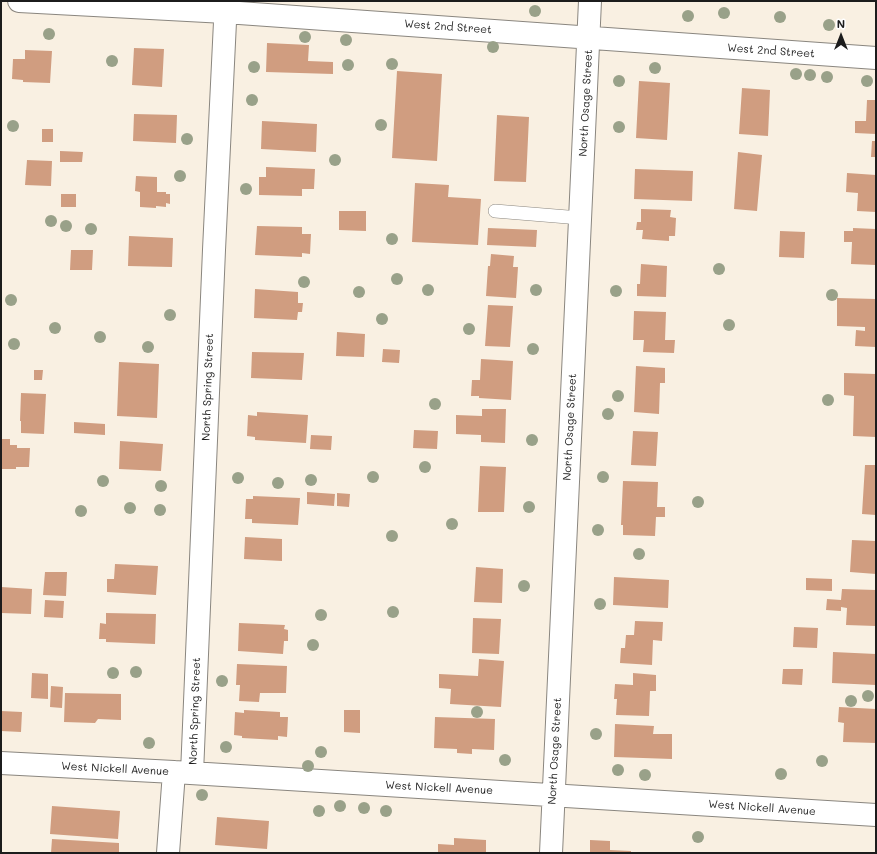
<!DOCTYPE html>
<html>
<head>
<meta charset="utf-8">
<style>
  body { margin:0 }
  #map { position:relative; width:877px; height:854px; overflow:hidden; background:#f9f0e2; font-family:Mali,sans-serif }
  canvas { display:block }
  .frame { position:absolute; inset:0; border:2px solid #1c1c1c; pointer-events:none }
  .north { position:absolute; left:821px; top:16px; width:40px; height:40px; -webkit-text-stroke:3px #fff; paint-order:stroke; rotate:0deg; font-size:11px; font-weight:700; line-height:16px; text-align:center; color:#1c1c1c }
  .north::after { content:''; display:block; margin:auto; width:14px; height:18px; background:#1c1c1c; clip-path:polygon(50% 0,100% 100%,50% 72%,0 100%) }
</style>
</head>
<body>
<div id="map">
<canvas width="877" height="854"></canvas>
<div class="frame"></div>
<div class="north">N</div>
</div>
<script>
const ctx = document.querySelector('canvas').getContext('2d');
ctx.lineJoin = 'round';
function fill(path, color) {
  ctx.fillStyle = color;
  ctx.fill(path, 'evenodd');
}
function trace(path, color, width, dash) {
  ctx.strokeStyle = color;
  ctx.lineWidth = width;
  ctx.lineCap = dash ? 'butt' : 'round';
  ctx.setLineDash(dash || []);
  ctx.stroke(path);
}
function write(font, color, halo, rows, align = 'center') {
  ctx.font = font + ' Mali,sans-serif';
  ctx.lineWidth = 3;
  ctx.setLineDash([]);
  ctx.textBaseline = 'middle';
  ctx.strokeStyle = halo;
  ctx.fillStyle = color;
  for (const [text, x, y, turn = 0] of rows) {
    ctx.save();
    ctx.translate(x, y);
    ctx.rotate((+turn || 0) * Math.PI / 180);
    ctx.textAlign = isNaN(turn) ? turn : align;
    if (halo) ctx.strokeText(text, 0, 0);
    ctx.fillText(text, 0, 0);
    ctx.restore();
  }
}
fill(new Path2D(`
  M267,43L309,45L308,61L333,62V74L266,72Z
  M134,48L164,49L162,87L132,85Z
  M25,50L52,51L50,83L23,82V80L12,79L13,59H25Z
  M397,71L442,74L437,161L392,158Z
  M639,81L670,83L667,140L636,138Z
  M742,88L770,90L768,136L739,134Z
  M867,100H876V134L855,133V121H866Z
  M134,114L177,115L176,143L133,141Z
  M497,115L529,117L526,182L494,181Z
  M262,121L317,124L316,152L261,149Z
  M42,129H53V142H42Z
  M872,141H876V157H871Z
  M60,151L83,152L82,162H60Z
  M738,152L762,155L757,211L734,209Z
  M27,160L52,161L51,186L25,185Z
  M266,167L315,169L314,189H302V196L259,195V177H266Z
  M635,169L693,171L692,201L634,199Z
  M847,173L876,175V212L857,211L858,193L846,192Z
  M136,176L157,177V192H166V194H170V204L166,203V207L156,206V208L140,207V192L135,191Z
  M415,183L449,185L448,197L481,199L478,245L412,242Z
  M61,194H76V207H61Z
  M641,209L671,210L670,217L676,218L675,236H669V241L642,239L643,230H636L637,222H641Z
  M339,211H366V231L339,230Z
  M257,226L302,227V234H311L310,254L302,253V257L255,255Z
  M488,228L537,230L536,247L487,245Z
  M853,228L876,229V265L851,264L852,242H844V231H853Z
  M780,231L805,232L804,258L779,257Z
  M129,236L173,238L172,267L128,266Z
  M71,250H93L92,270H70Z
  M491,254L514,256L513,267H518L516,298L486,296L488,266H490Z
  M641,264L667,266L666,297L637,296V284H640Z
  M255,289L298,292V303H303L302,312H298L297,320L254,318Z
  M837,298L876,299V347L855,346L856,330L865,331V327L837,326Z
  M488,305L513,306L510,347L485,346Z
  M634,311L666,312L665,340H675L674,353L643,352L644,340H633Z
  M337,332L365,334L364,357L336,356Z
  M383,349L400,350L399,363L382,362Z
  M252,352L304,353L302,380L251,378Z
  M481,359L513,361L511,400L479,398V396H471L472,380H480Z
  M119,362L159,364L157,418L117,416Z
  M636,366L665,368V383H660L659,414L634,412Z
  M34,370H43L42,380H34Z
  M844,373L876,374V437L853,436L854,396L844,395Z
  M21,393L46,394L44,434L21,433V421H20Z
  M482,409H506L505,443L481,442V435L456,434V415L482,416Z
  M257,412L308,415L306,443L255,440V437L247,436L248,415L257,416Z
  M74,422L105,424V435L74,433Z
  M414,430L438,431L437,449L413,448Z
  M633,431L658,432L656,466L631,465Z
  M311,435L332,436L331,450L310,449Z
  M1,439H10V445H17V448H30L29,467H16V469H1Z
  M120,441L163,444L161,471L119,469Z
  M865,465H876V515L862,514Z
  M480,466L506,467L504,512H478Z
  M623,481L658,482L657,507H665V517H656L655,536L623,535V525H621Z
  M307,492L335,494L334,506L307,504Z
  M337,493L350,494L349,507L337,506Z
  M253,496L300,498L298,525L252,523V519H245L246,499H253Z
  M245,537L282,539V561L244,559Z
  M852,540L876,541V574L850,572Z
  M115,564L158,566L156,595L107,592V579H114Z
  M476,567L503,569L502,603L474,602Z
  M45,572H67L66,596L43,595Z
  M614,577L669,580L668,608L613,605Z
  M806,578L832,579V591L806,590Z
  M1,587L32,589L31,614L1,613Z
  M842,589L876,590V626L846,625L847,608L841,607V611L826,610L827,599L841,600Z
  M45,600L64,601L63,618L44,617Z
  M106,613L156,614L155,644L106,642V639H99L100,623L106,624Z
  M473,618L501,619L499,654L472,653Z
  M635,621L663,622L662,641L653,640L652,665L620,663L621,648H625L626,635H634Z
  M239,623L285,625L284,629L288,630V641H284L283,654L238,651Z
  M794,627L818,628L817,648L793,647Z
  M833,652L876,654V685L832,683Z
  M479,659L504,661L501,707L450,704L451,689L439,688V674L478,676Z
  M237,664L287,666L286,693H260L259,702L239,701L240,685H236Z
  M783,669H803L802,685L782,684Z
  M32,673L48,674V699L31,698Z
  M633,673L656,675V691H650L649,716L616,715L617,699H614L615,684L633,685Z
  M51,686L63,687L62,708L50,707Z
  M65,693L121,694V720L98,719L95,723L64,722Z
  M839,707L876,709V743L843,742L844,723L838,722Z
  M244,710L280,712V717H288L287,737L278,736V740L242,738V736L234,735L235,712L244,713Z
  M344,710H360V733L344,732Z
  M1,711L22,712L21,732L1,731Z
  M435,717L495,719L494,750L472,749V754L457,753V749L434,748Z
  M615,724L654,726L653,734H672V759L614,757Z
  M52,806L120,811L118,839L50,834Z
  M217,817L269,821L267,849L215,845Z
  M454,838L486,840V853H438V844L454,845Z
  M52,839L119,843V853H51Z
  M590,840L610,841V850L631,851V853H590Z`), '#d09d80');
const service = new Path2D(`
  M495,211L580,218`);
const minor = new Path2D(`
  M19,1L225,12L876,58
  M1,763L174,772L876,815
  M192,773L214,250L226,1
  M168,853L174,772
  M551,853L590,1`);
trace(service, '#8a867f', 14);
trace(minor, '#8a867f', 24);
trace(service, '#fff', 13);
trace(minor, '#fff', 22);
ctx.fillStyle = '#99a189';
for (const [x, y] of [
  [535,11],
  [724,13],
  [688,16],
  [780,17],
  [829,25],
  [49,34],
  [305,37],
  [346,40],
  [493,47],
  [112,61],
  [392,64],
  [348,65],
  [254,67],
  [655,68],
  [796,74],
  [810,75],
  [827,77],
  [619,81],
  [867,81],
  [252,100],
  [381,125],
  [13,126],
  [619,127],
  [187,139],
  [335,160],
  [180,176],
  [246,189],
  [51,221],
  [66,226],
  [91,229],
  [392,239],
  [719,269],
  [397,279],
  [304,282],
  [428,290],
  [536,290],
  [616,291],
  [359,292],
  [832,295],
  [11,300],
  [170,315],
  [382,319],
  [729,325],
  [55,328],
  [469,329],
  [100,337],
  [14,344],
  [148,347],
  [533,349],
  [618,396],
  [828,400],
  [435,404],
  [608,414],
  [532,440],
  [425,467],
  [373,477],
  [603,477],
  [238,478],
  [311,480],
  [103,481],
  [278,483],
  [161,486],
  [698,502],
  [529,507],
  [130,508],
  [160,510],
  [81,511],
  [452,524],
  [598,530],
  [392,536],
  [639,554],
  [524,586],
  [600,604],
  [393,612],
  [321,615],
  [313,645],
  [136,672],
  [113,673],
  [222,681],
  [868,696],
  [851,701],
  [477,712],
  [596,734],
  [149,743],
  [226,747],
  [321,752],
  [505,760],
  [822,761],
  [308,766],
  [618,770],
  [781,774],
  [645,775],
  [202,795],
  [340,806],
  [364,808],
  [319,811],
  [386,811],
  [698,837]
]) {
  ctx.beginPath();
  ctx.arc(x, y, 6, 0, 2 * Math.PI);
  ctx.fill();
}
write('11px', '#1c1c1c', '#fff', [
  ["West 2nd Street",448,27,4],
  ["West 2nd Street",771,51,4],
  ["North Osage Street",586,103,-87],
  ["North Spring Street",208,387,-88],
  ["North Osage Street",570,427,-87],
  ["North Spring Street",195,711,-88],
  ["North Osage Street",555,751,-87],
  ["West Nickell Avenue",115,769,3],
  ["West Nickell Avenue",439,788,3],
  ["West Nickell Avenue",762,808,4]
]);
</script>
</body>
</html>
